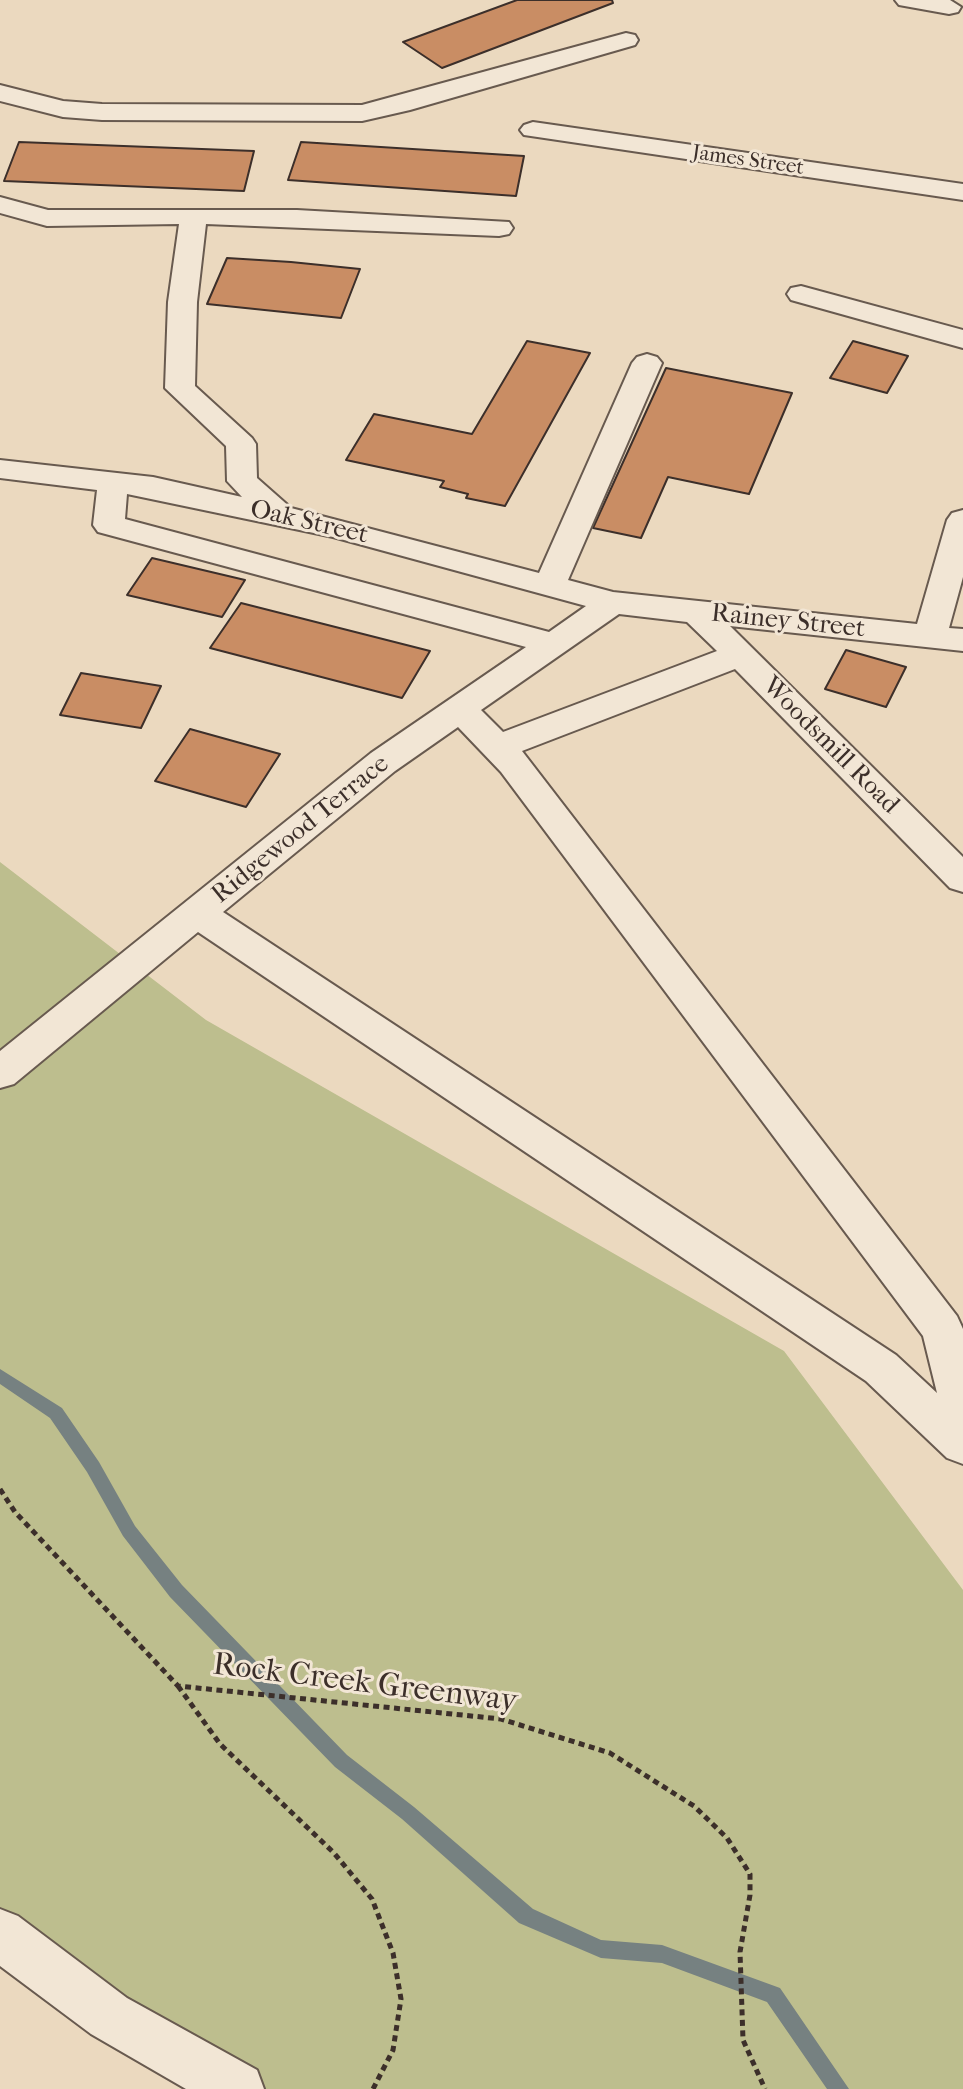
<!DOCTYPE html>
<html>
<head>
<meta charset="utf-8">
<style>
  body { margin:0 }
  canvas { display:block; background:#ebd9bf }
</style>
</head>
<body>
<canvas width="963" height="2089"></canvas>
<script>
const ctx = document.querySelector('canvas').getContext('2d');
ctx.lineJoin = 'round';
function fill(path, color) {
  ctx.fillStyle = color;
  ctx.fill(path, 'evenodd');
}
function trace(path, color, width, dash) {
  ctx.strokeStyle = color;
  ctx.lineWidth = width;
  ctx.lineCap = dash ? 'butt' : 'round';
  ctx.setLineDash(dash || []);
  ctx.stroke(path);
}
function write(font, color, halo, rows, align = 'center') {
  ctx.font = font + ' "IM FELL French Canon",serif';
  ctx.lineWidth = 6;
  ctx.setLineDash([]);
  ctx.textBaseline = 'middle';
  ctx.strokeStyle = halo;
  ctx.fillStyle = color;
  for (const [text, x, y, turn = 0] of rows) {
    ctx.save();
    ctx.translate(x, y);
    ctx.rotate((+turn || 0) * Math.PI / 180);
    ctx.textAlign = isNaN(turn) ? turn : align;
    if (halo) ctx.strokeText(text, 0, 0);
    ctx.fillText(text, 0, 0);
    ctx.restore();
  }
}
fill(new Path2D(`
  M0,862L206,1020L784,1351L963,1590V2089H218L0,1943Z`), '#bdbe8e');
fill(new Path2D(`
  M0,1369L62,1408L99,1462L135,1526L182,1585L347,1755L414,1807L533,1909L601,1940L662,1945L780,1988L849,2089H827L767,2002L662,1963L601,1958L519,1923L402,1819L335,1767L170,1597L123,1536L87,1472L50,1418L0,1384Z`), '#768181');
const building = new Path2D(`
  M517,0H612L613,3L442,68L403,42Z
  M19,142L254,151L244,191L4,181Z
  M301,142L524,156L516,196L288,180Z
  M227,258L291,262L360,269L341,318L207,304Z
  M527,341L590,353L505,506L466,498L468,494L440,487L444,481L346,460L374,414L472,434Z
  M853,341L908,356L887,393L830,378Z
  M666,368L792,393L749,494L668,477L641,538L593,528Z
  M152,558L245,580L222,617L127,595Z
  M241,603L430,651L402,698L210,648Z
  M846,650L906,667L886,707L825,689Z
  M81,673L161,686L141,728L60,715Z
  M190,729L280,754L246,807L155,781Z`);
fill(building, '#c98d64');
trace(building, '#3c2f2a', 2);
const minor = new Path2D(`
  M895,0H950L961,7L958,12L949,14L899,5Z
  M626,33L635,35L638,40L635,45L410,110L362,121L102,120L63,117L0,101V85L63,101L102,104L362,105Z
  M533,122L963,184V200L524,135L520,130L524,125Z
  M0,197L48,210H297L509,222L513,228L509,234L499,236L206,224L197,302L195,386L252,438L256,444L257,478L291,508L539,573L632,363L637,357L647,354L657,357L662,363L568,580L613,592L917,624L947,520L952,513L963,510V577L949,628L963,629V651L730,626L963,857V892L950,888L735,669L522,751L957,1316L963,1329V1464L947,1458L866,1381L198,932L14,1084L0,1088V1051L371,753L526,647L98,532L93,525L97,490L0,478V460L153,477L242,497L227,481L226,446L165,388L168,302L179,224L47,226L0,213ZM127,494L333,537L586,606L549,632L125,519ZM619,614L687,622L717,651L503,732L481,710ZM458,727L501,772L923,1336L937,1393L896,1355L223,912L395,771Z
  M801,286L963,330V348L791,300L787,294L791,288Z
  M0,1909L18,1916L127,1998L257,2070L264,2089H186L91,2034L0,1966Z`);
trace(minor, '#685a4f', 4);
trace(new Path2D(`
  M0,1489L15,1512L178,1686L501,1719L610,1753L694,1806L727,1838L750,1874V1895L740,1952L743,2040L765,2089
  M178,1686L220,1744L334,1853L372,1899L393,1953L401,1999L393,2050L373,2089`), '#3c2f2a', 5, [6, 4.5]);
fill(minor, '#f2e6d5');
write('21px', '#3c2f2a', '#f2e6d5', [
  ["James Street",748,161,8]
]);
write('26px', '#3c2f2a', '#f2e6d5', [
  ["Oak Street",309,523,13],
  ["Rainey Street",788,622,6],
  ["Woodsmill Road",830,746,45],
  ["Ridgewood Terrace",301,830,-39]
]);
write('32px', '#3c2f2a', '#f2e6d5', [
  ["Rock Creek Greenway",365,1684,7]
]);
</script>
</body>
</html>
